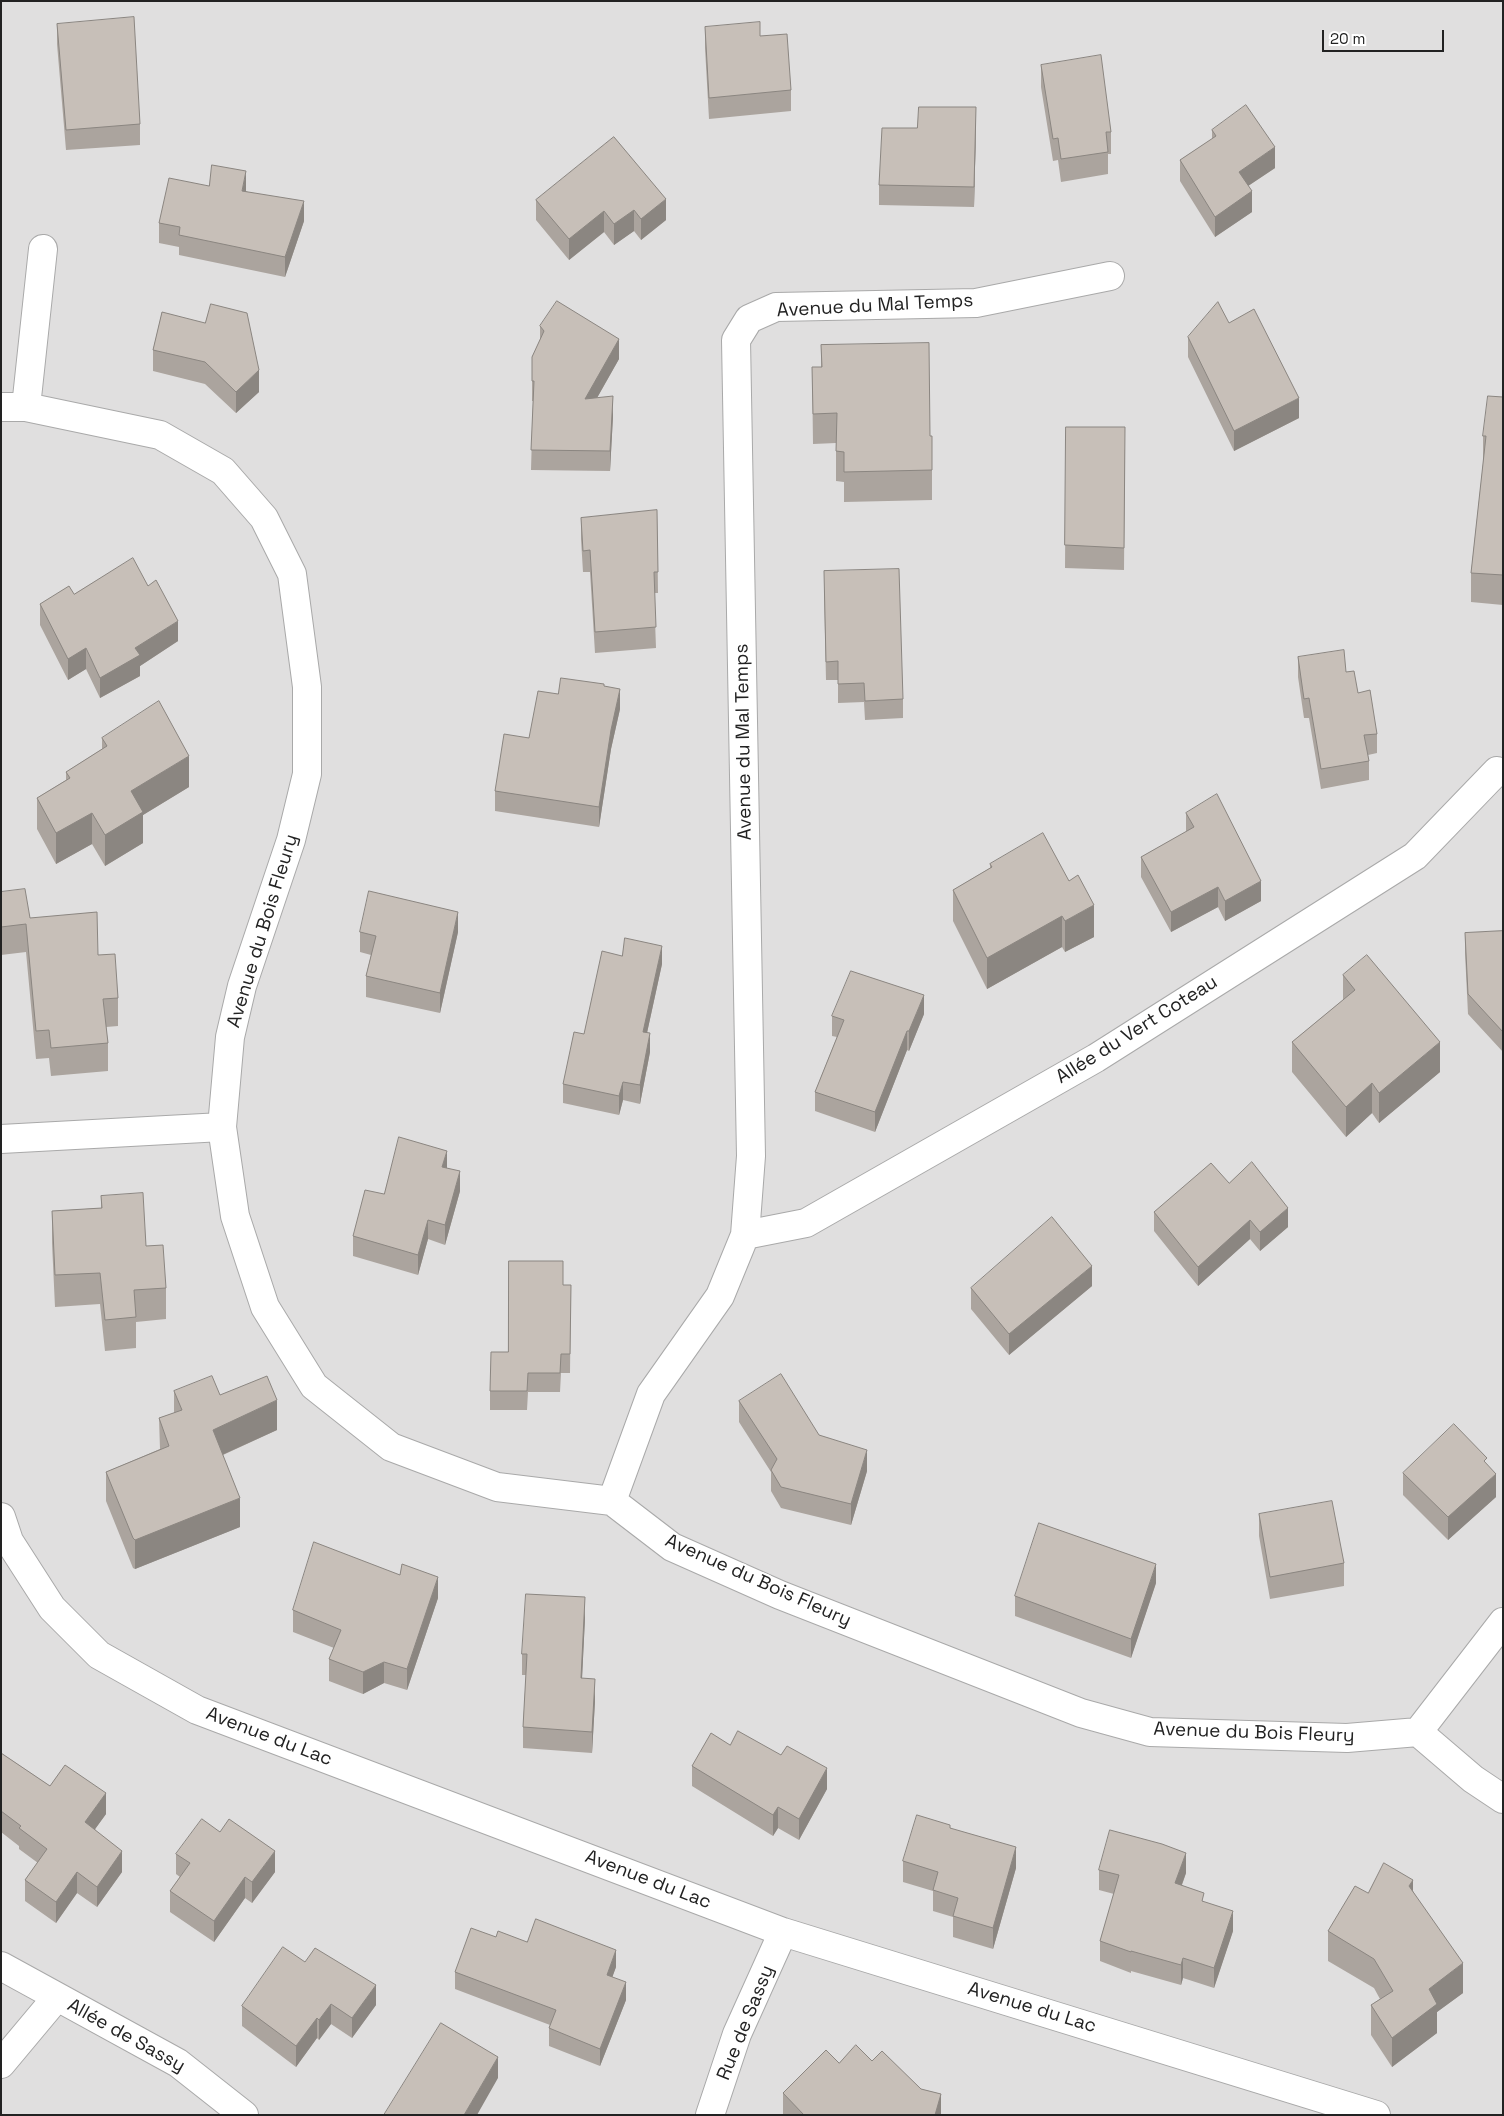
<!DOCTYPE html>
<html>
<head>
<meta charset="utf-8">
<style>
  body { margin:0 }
  #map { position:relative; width:1504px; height:2116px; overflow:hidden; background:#f2efe9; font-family:"Space Grotesk",sans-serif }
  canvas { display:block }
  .frame { position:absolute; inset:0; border:2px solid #222; pointer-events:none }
  .scale { position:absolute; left:1322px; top:30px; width:122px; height:22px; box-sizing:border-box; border:2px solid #222; border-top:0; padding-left:6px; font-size:15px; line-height:18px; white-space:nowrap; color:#222; -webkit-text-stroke:4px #fff; paint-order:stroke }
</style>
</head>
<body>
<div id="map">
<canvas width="1504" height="2116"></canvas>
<div class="frame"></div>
<div class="scale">20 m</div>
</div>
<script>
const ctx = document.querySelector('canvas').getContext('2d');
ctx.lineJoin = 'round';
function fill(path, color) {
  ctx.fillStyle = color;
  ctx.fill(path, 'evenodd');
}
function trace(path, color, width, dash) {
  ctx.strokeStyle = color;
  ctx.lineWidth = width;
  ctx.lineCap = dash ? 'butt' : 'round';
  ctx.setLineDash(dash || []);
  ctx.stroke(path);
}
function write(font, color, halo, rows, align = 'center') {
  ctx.font = font + ' "Space Grotesk",sans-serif';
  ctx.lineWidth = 4;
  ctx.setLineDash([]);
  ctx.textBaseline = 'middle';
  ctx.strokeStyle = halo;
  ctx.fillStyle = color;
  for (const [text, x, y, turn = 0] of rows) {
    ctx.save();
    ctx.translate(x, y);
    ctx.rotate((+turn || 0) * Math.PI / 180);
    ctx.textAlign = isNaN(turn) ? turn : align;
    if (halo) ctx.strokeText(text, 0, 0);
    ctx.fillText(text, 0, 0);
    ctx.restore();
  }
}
fill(new Path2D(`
  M1,1H1503V2115H1Z`), '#e0dfdf');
const street = new Path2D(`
  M1,407H26L160,435L223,471L264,518L292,574L307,687V774L291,840L242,986L230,1037L222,1127L235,1216L265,1307L314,1386L391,1447L497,1487L612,1501L672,1547L780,1595L1081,1713L1150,1732L1347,1738L1418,1732L1473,1779L1503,1799
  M26,407L43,249
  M1,1139L222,1127
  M745,1235L806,1223L1096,1058L1415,856L1497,771
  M612,1501L651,1394L720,1296L745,1235L751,1156L736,340L749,319L776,307L976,303L1110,276
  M1,1517L9,1541L52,1608L99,1655L197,1710L783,1932L1376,2115
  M1418,1732L1503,1622
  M1,1966L178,2063L244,2115
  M1,2064L57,1997
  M710,2115L737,2034L783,1932`);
trace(street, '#a9a9a9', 30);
trace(street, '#fff', 28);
fill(new Path2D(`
  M57,24L140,124V145L66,150L57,44Z
  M705,27L760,36L791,90V111L709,119L705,48Z
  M1041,65L1111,132V154H1108V174L1061,182L1058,160L1053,161L1041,87Z
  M976,127L974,207L879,205V185L917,128Z
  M1212,130L1275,168L1248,186L1252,212L1215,237L1180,181V160L1212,139Z
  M614,137L666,220L641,240L634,231L614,245L604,232L569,260L536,220V200Z
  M209,186L246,191L304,221L285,277L179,255V247L159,243V223Z
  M162,312L259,392L236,413L205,384L153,371V350Z
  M1229,323L1299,418L1234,451L1188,357V337Z
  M540,326L619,359L597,398L613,416L610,471L531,470L533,401H532V357L540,341Z
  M821,345L930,436H932V500L844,502V482L836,481V443L813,444L812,367H821Z
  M1503,397V605L1471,602V573L1483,464V436Z
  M1066,427L1125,450L1124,570L1065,568Z
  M657,510L658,593H654L656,648L595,653L590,572H583L581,539V518Z
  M824,590L903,699V718L865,720L864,702L838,703V680H826Z
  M74,594L178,641L140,666V676L100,698L86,669L68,680L40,625V604Z
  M1298,657L1346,672L1358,693L1377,734V753L1368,755L1369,761V780L1321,789L1309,718H1304L1298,677Z
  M604,686L620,709L611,749L599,827L495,811V791L558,694Z
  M102,738L189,787L143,815V843L105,866L92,844L56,864L37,829V798L66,780V772L102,749Z
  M1186,813L1261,901L1225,921L1218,907L1171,932L1141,877V857L1186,832Z
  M990,864L1094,937L1065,952L1062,947L987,989L953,921V890L990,868Z
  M1,892L30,918L98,955L118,998V1026L106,1027L108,1043V1071L51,1076L49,1058L36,1059L26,952L1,955Z
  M1503,931V1052L1468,1014L1465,953V933Z
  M360,932H458L440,1013L366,997V976L371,955L360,952Z
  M622,956L662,964L647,1033L650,1052L640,1104L623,1100L619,1115L563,1103V1084L584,1034Z
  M1343,975L1440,1072L1379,1123L1372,1113L1346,1137L1292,1072V1042L1343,1000Z
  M924,1014L909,1051L907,1050L875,1132L815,1111V1092L837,1037L832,1036V1016Z
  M447,1169L460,1191L445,1245L428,1239L418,1275L353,1256V1236L384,1194Z
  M1229,1183L1288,1227L1260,1251L1250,1239L1198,1286L1154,1231V1212Z
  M101,1196L146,1246L166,1288V1319L136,1322V1348L105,1351L100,1304L55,1307L52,1243V1211L101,1208Z
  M563,1285H571L570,1373H561L560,1392H528L527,1410H490V1391L508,1352Z
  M1092,1286L1009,1355L971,1309V1288Z
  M174,1391L220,1395L277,1430L223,1455L240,1527L135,1569L133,1568L106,1501V1472L160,1449L159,1418L174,1413Z
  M739,1401L819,1435L867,1471L851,1525L781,1508L771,1491V1472L739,1422Z
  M1487,1464L1496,1497L1448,1540L1403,1495V1473Z
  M1259,1514L1344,1563V1586L1270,1599L1259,1536Z
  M1156,1583L1131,1658L1015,1616V1596Z
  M438,1598L407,1690L384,1683L363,1694L329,1681V1659L334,1648L293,1632V1610Z
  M585,1618L582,1678L595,1701L592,1753L523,1748V1727L526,1675H522V1654Z
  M730,1745L781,1755L827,1789L799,1840L778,1828L773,1836L692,1786V1766Z
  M1,1753L50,1786L106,1814L95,1829L122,1872L97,1907L77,1893L56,1923L25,1901V1880L38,1863L19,1849V1846L1,1832Z
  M950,1828L1016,1868L993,1949L953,1937V1917L933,1911V1891L903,1882V1861Z
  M176,1854L275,1872L252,1903L245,1898L214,1942L170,1912V1891L180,1877L176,1874Z
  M1099,1870L1186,1873L1182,1885L1204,1902L1233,1931L1214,1988L1183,1978L1181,1985L1131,1971V1973L1100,1961V1941L1114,1894L1099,1890Z
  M1413,1891L1463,1993L1437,2012V2033L1392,2067L1371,2035V2005L1380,1999L1374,1988L1328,1961V1931L1368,1893Z
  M496,1937L527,1942L616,1967L612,1977L626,2000L600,2066L549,2046V2028L550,2025L455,1989V1972Z
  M305,1962L376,2005L352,2038L331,2024L319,2040L317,2038L296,2067L242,2026V2006Z
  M839,2063L921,2089L941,2094V2115H784L783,2114V2093Z`), '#aba49e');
fill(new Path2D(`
  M976,107V127L974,207V187Z
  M1275,147V168L1239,192V172Z
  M246,171V191L242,211V191Z
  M1252,191V212L1215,237V217Z
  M666,199V220L641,240V219Z
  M304,201V221L285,277V257Z
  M634,210V231L614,245V224Z
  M604,211V232L569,260V239Z
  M619,339V359L585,419V399Z
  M259,370V392L236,413V392Z
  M613,396V416L610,471V451Z
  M1299,398V418L1234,451V431Z
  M178,621V641L140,666V676L100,698V678L135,648Z
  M86,648V669L68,680V659Z
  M620,689V709L611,749L599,827V807L611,730Z
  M189,756V787L143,815V843L105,866V835L131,791Z
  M92,813V844L56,864V833Z
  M1261,881V901L1225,921V901Z
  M1218,887V907L1171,932V912Z
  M1094,905V937L1065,952V921Z
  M458,912V932L440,1013V993Z
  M1062,916V947L987,989V958Z
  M662,946V964L643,1051V1032Z
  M924,995V1014L909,1051V1031Z
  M907,1031V1050L875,1132V1112Z
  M650,1033V1052L640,1104V1085Z
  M1440,1042V1072L1379,1123V1093Z
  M623,1082V1100L619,1115V1096Z
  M1372,1083V1113L1346,1137V1107Z
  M447,1151V1170L442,1167Z
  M460,1171V1191L445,1245V1225Z
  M1288,1208V1227L1260,1251V1232Z
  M428,1220V1239L418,1275V1255Z
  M1250,1220V1239L1198,1286V1267Z
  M1092,1266V1286L1009,1355V1334Z
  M277,1400V1430L213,1459V1430Z
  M867,1450V1471L851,1525V1504Z
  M1496,1474V1497L1448,1540V1517Z
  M240,1498V1527L135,1569V1540Z
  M1156,1564V1583L1131,1658V1639Z
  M438,1577V1598L407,1690V1669Z
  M585,1597V1618L581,1699V1678Z
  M384,1662V1683L363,1694V1672Z
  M595,1679V1701L592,1753V1732Z
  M827,1768V1789L799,1840V1819Z
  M106,1793V1814L85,1843V1822Z
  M778,1807V1828L773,1836V1815Z
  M1016,1847V1868L993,1949V1928Z
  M122,1851V1872L97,1907V1887Z
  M275,1851V1872L252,1903V1882Z
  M1186,1853V1873L1175,1903V1883Z
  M77,1872V1893L56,1923V1902Z
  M245,1877V1898L214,1942V1921Z
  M1413,1880V1910L1409,1886Z
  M1233,1911V1931L1214,1988V1968Z
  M616,1950V1967L607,1992V1975Z
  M1183,1958V1978L1181,1985V1965Z
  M1463,1963V1993L1437,2012V2033L1392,2067V2038L1429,1989Z
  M626,1982V2000L600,2066V2049Z
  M376,1985V2005L352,2038V2018Z
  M331,2004V2024L319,2040V2020Z
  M317,2018V2038L296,2067V2046Z
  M498,2057V2078L477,2115H464Z
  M941,2094V2115H935Z`), '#8b8681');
const building = new Path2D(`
  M134,17L140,124L66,130L57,24Z
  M760,22V36L787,34L791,90L709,98L705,27Z
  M1101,55L1111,132H1106L1108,152L1061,159L1058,138L1053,139L1041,65Z
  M1246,105L1275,147L1239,172L1252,191L1215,217L1180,160L1216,136L1212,130Z
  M919,107H976L974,187L879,185L882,128H917Z
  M614,137L666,199L641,219L634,210L614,224L604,211L569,239L536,200Z
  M212,165L246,171L242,191L304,201L285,257L179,235L180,227L159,223L169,178L209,186Z
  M557,301L619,339L585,399L613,396L610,451L531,450L534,381H532V357L544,331L540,326Z
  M1218,302L1229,323L1254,309L1299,398L1234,431L1188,337Z
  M211,304L247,313L259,370L236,392L205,362L153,350L162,312L205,323Z
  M929,343L930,436H932V470L844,472V452L836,451L837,413L813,414L812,367H822L821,345Z
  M1488,396L1503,397V575L1471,573L1486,436H1483Z
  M1066,427H1125L1124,548L1065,545Z
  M657,510L658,572H654L656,627L595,632L590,550L583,551L581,518Z
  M133,558L148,586L156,580L178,621L135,648L140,655L100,678L86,648L68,659L40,604L69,586L74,594Z
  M899,569L903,699L865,701L864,683L838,684V661L826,662L824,571Z
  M1344,650L1346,672L1354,671L1358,693L1370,690L1377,734L1364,735L1369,761L1321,769L1309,698L1304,699L1298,657Z
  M561,678L604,684V686L620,689L611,730L599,807L495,791L504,734L529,738L538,691L558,694Z
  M159,701L189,756L131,791L143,812L105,835L92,813L56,833L37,798L70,778L66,772L107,746L102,738Z
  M1217,794L1261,881L1225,901L1218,887L1171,912L1141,857L1194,827L1186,813Z
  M1043,833L1069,881L1078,875L1094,905L1065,921L1062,916L987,958L953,890L992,867L990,864Z
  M25,889L30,918L97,912L98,955L115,954L118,998L103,999L108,1043L51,1048L49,1030L36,1031L26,924L1,927V892Z
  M369,891L458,912L440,993L366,976L376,936L360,932Z
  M1503,931V1032L1468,994L1465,933Z
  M625,938L662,946L643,1032L650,1033L640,1085L623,1082L619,1096L563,1084L574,1032L584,1034L602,951L622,956Z
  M1367,955L1440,1042L1379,1093L1372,1083L1346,1107L1292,1042L1355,990L1343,975Z
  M851,971L924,995L909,1031H907L875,1112L815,1092L844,1020L832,1016Z
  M399,1137L447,1151L442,1167L460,1171L445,1225L428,1220L418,1255L353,1236L365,1190L384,1194Z
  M1252,1162L1288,1208L1260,1232L1250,1220L1198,1267L1154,1212L1211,1163L1229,1183Z
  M143,1193L146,1246L163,1245L166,1288L134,1290L136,1317L105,1320L100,1273L55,1275L52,1211L102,1208L101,1196Z
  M1052,1217L1092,1266L1009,1334L971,1288Z
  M509,1261H563V1285H571L570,1354H561L560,1373H528L527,1391H490L491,1352H508Z
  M781,1374L819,1435L867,1450L851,1504L781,1487L771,1470L777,1459L739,1401Z
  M212,1376L220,1395L267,1376L277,1400L213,1430L240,1498L135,1540L133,1538L106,1472L169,1446L159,1418L182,1410L174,1391Z
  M1454,1424L1487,1458L1484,1461L1496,1474L1448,1517L1403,1473Z
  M1332,1501L1344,1563L1270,1577L1259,1514Z
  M1039,1523L1156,1564L1131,1639L1015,1596Z
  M314,1542L400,1575L402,1564L438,1577L407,1669L384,1662L363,1672L329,1659L341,1630L293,1610Z
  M526,1594L585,1597L581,1678L595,1679L592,1732L523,1727L527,1654H522Z
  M738,1731L781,1755L787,1746L827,1768L799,1819L778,1807L773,1815L692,1766L711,1733L730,1745Z
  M1,1753L50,1786L65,1765L106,1793L85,1822L122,1851L97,1887L77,1872L56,1902L25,1880L47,1849L19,1828L21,1826L1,1811Z
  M917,1815L950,1825V1828L1016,1847L993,1928L953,1916L958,1898L933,1890L938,1872L903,1861Z
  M202,1819L220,1832L229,1819L275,1851L252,1882L245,1877L214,1921L170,1891L190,1863L176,1854Z
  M1110,1830L1162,1844L1186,1853L1175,1883L1204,1893L1202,1901L1233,1911L1214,1968L1183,1958L1181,1965L1131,1951V1952L1100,1941L1119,1875L1099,1870Z
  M1384,1863L1413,1880L1409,1886L1463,1963L1429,1989L1437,2004L1392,2038L1371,2005L1393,1991L1374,1959L1328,1931L1355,1886L1368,1893Z
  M536,1919L616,1950L607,1975L626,1982L600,2049L549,2028L556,2010L455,1972L471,1928L496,1937L498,1931L527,1942Z
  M283,1947L305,1962L315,1948L376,1985L352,2018L331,2004L319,2020L317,2018L296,2046L242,2006Z
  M441,2023L498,2057L464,2115H384Z
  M856,2045L872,2061L882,2051L921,2089L941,2094L935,2115H804L783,2093L826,2050L839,2063Z`);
fill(building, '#c7bfb8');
trace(building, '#8b8681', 1);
write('19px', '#222', '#fff', [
  ["Avenue du Mal Temps",875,306,-3],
  ["Avenue du Mal Temps",744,742,-91],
  ["Avenue du Bois Fleury",263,931,-73],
  ["Allée du Vert Coteau",1137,1030,-32],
  ["Avenue du Bois Fleury",758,1581,24],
  ["Avenue du Bois Fleury",1254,1733,2],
  ["Avenue du Lac",269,1737,21],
  ["Avenue du Lac",648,1880,21],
  ["Avenue du Lac",1032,2008,17],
  ["Rue de Sassy",746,2023,-68],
  ["Allée de Sassy",126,2036,29]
]);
</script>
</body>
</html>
